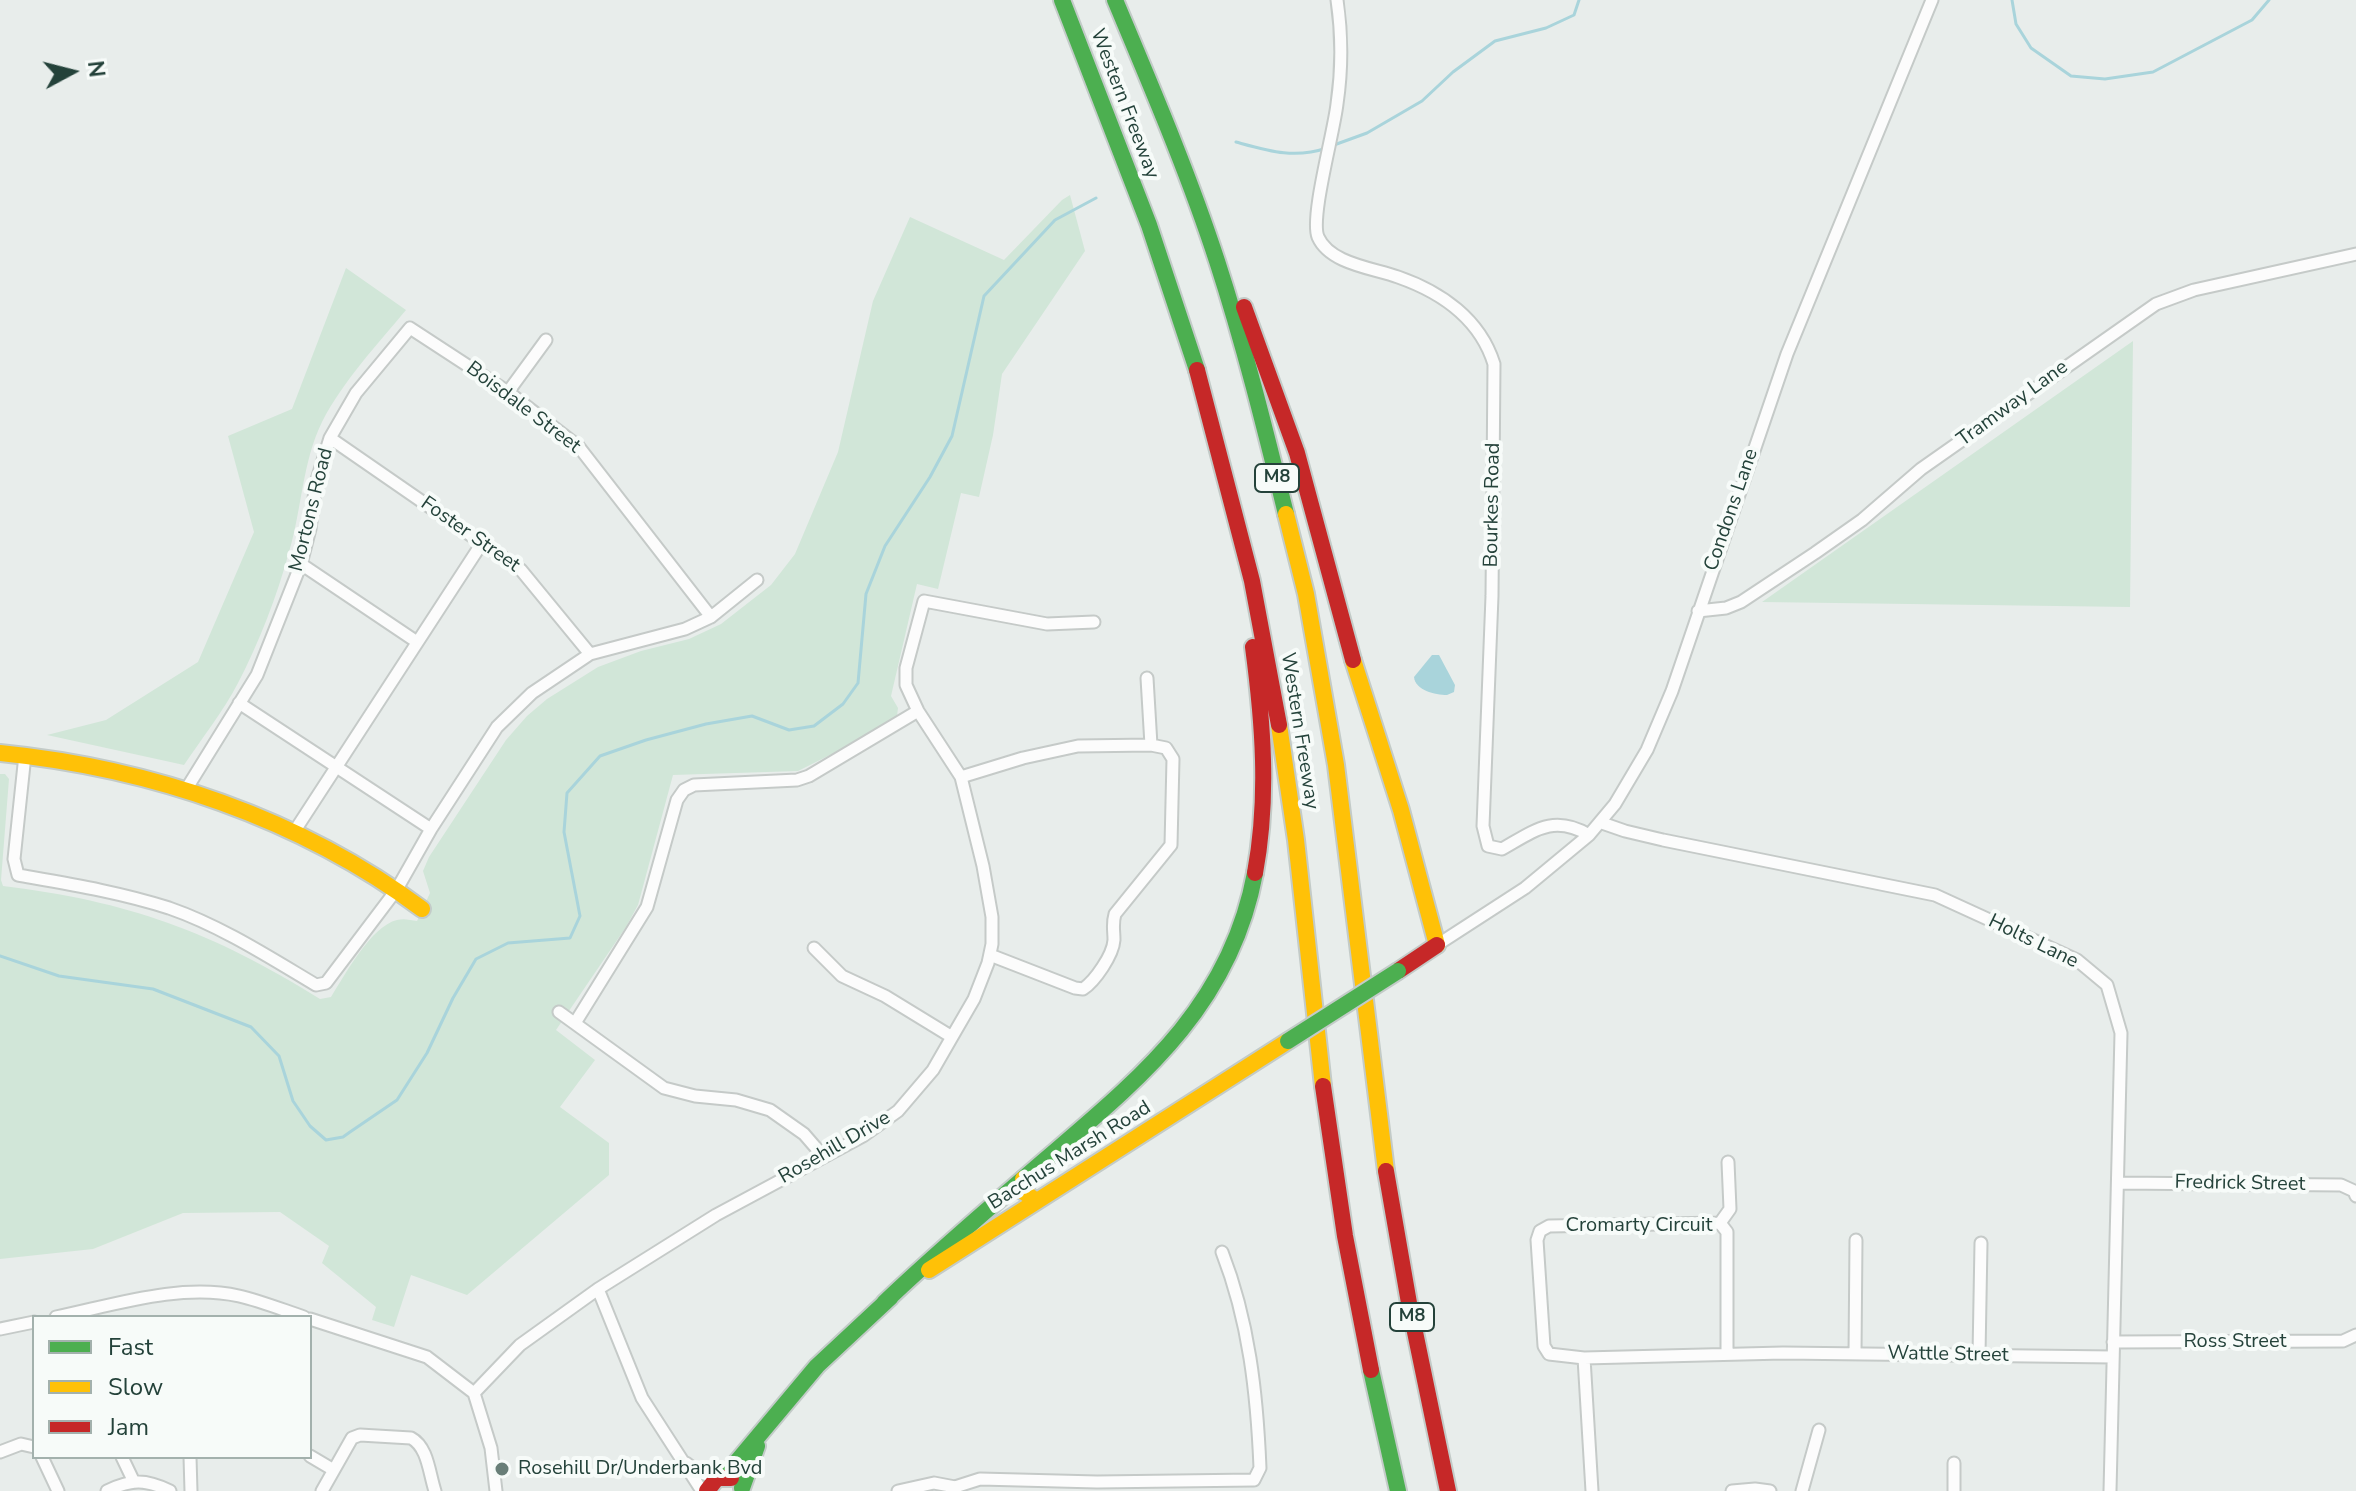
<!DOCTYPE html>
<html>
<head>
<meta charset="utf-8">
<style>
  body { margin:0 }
  #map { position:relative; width:2356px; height:1491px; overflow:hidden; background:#e8edeb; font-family:"Nunito Sans",sans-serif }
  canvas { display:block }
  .legend { position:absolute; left:32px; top:1315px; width:280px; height:144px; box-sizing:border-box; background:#f7fbf9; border:2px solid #a3b1ad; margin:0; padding:10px 14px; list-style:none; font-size:24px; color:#24423a }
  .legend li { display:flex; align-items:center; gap:16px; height:40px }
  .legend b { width:40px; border:2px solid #a3b1ad }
  .north { position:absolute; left:32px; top:32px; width:80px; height:80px; -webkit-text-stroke:6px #f7fbf9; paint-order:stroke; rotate:83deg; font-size:22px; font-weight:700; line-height:32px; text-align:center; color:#24423a }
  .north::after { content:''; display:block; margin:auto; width:28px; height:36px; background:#24423a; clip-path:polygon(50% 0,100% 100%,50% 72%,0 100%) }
</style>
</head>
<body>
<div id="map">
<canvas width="2356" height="1491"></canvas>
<ul class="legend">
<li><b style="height:10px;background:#4caf50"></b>Fast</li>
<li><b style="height:10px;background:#ffc107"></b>Slow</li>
<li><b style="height:10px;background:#c62828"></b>Jam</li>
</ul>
<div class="north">N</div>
</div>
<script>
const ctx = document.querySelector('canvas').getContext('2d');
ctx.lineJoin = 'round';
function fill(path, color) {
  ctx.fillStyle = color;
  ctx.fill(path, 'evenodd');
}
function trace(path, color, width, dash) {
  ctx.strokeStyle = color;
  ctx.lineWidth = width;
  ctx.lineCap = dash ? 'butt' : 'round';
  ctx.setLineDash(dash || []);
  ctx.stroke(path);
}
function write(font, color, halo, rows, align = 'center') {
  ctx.font = font + ' "Nunito Sans",sans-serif';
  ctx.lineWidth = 8;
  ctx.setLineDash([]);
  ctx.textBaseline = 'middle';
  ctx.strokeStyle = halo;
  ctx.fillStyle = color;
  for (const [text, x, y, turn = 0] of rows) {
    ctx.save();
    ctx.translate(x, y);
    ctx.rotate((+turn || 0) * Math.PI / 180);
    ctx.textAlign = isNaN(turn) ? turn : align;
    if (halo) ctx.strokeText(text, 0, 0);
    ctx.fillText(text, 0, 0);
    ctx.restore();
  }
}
fill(new Path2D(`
  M1070,195L1085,251L1002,374L993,435L979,497L961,493L938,589L917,584L891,696L898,708L897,716L858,741L798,771L673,775L638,905L626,927L556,1030L595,1060L560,1107L609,1143V1175L467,1295L411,1275L394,1327L372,1320L376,1307L322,1263L329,1246L280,1212L183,1213L93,1249L0,1259V774H5L9,779L1,880L3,886C128,901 213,932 320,999L331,997C345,975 371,926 397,920C404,918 410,920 417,921L430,893L423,871L429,857L506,740L527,716L547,699L598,667L641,651L689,639L721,624L771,585L795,554L838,452L873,301L910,217L1004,260L1062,200Z
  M346,268L406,310C377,345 343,381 322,422C302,463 302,509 289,552C277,596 259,643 238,683C223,712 202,738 184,765L47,735L106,720L198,662L254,532L228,436L292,409Z
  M2133,341L2130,607L1762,602Z`), '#d1e6d8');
fill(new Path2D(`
  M1432,655H1439L1455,685L1454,692L1447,695C1435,695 1415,690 1414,677Z`), '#a9d4db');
trace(new Path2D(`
  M2012,0L2016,24L2031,48L2071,76L2105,79L2153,72L2252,20L2269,0
  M1236,142C1269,151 1294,159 1327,148
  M1334,145L1367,133L1422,101L1453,72L1495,41L1546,28L1574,15L1579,0
  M0,956L59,976L153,989L251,1027L279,1056L293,1101L310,1126L326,1140L343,1137L350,1132L397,1100L427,1053L453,998L476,959L508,943L570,938L580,916L564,832L567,793L600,756L646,740L706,724L752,716L789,730L814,726L843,704L858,683L866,594L885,546L930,477L952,436L984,296L1055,220L1096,198`), '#a9d4db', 3);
const street = new Path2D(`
  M1337,0C1342,34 1342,70 1337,104C1334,132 1310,217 1318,237C1330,264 1373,268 1398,277C1441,292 1480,319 1494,364L1492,596L1483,826L1488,846L1502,849C1534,831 1553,814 1589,835
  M508,392L546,340
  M330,438L521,570L590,654
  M301,564L417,642
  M1698,611L1726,608L1741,602L1815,553L1862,520L1921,469L2156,304L2194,290L2356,254
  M1147,678L1151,745
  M25,755L14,859L18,875C69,884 119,892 169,908C221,926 269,957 316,985L326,983L397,889L431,829L239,703
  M961,777L1023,758L1078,746L1151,745L1166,748L1173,759L1171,845L1115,914C1112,924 1114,930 1114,940C1113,955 1095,981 1083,989L1075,988L990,955
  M187,788L257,675L301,564L310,529L316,483L330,438L356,393L410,328L508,392L579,447L711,617
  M1602,823L1625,831L1663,840L1935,895L2077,960L2107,985L2121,1033L2110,1491
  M431,829L497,727L532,693L590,654L685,629L711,617L757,580
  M294,832L482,543
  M1437,945L1525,888L1589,835L1615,804L1647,750L1672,691L1787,354L1932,0
  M814,948L842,976L885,996L952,1037
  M559,1012L664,1088L695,1096L736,1100L770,1110L804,1134L823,1156
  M575,1023L647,907L677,800L684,790L694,785L797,780L809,776L918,711
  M2118,1183L2341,1185L2354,1191L2356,1196
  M1720,1223L1549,1226L1540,1231L1537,1240L1544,1346L1549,1354L1584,1358L1783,1353L2113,1357
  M1720,1223L1727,1232V1354
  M1720,1223L1730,1209L1728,1162
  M1222,1252C1249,1321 1257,1394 1260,1468L1254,1480
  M598,1289L642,1398L702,1491
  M56,1317C114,1305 180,1283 239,1296C261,1301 283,1310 304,1317
  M310,1319L427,1357L474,1393L491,1448L496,1491
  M0,1329L34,1322
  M2113,1342L2343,1341L2356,1335
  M1855,1354L1856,1240
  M1979,1355L1981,1243
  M1584,1358L1592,1491
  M474,1393L520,1345L598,1289L716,1215L863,1136L898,1111L933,1070L952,1037L974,999L988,963L992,944V917L983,866L961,777L918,711L906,685V668L924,601L1047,624L1094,622
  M0,1452L21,1444L34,1447
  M310,1456L332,1469
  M42,1457L58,1491
  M122,1457L133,1480
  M190,1457L191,1491
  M686,1463L698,1472L717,1478
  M107,1491C131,1479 146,1479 170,1491
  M322,1491L352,1438L360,1435L411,1438C428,1447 429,1473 435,1491
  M898,1491L934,1483L955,1487L980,1479L1097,1482L1254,1480
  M1732,1491L1755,1489L1770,1491
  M1802,1491L1819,1430
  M1954,1491V1463`);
const fast = new Path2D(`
  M1062,0L1149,225L1197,370
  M1115,0C1151,86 1188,172 1217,261C1244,344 1265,429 1286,514
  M884,1303C934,1255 987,1210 1039,1165C1138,1080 1230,1008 1255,873
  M1371,1370L1398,1491
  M724,1477L817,1366L891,1297
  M742,1488L757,1446`);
const slow = new Path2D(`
  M1286,514L1306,594L1336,765L1386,1171
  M1353,660L1401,810L1437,945
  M1279,725L1296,840L1323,1086
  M0,753C150,768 300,818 422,909
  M1023,1179L1024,1192L1036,1201
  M929,1270L1288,1041`);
const jam = new Path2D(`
  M1244,307L1297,453L1353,660
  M1197,370L1252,581L1279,725
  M1253,647C1263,722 1269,798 1255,873
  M1398,971L1437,945
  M1323,1086L1345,1236L1371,1370
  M1386,1171L1409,1303L1448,1491
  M707,1491L717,1478H731`);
trace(street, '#c5cac8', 15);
trace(fast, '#c3cbc8', 20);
trace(slow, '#c3cbc8', 20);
trace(jam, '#c3cbc8', 20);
trace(street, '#fcfcfc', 11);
trace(fast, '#4caf50', 16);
trace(slow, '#ffc107', 16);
trace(jam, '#c62828', 16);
const fastBridge = new Path2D(`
  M1288,1041L1398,971`);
trace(fastBridge, '#c3cbc8', 20, []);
trace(fastBridge, '#4caf50', 16);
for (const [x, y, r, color] of [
  [502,1469,8,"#697e78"]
]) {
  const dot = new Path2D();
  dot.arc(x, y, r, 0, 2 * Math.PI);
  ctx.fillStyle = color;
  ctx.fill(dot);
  trace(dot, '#f7fbf9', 3);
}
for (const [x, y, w] of [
  [1277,478,44],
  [1412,1317,44]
]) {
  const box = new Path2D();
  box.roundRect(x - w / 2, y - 14, w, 28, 6);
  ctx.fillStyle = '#f7fbf9';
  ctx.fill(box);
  trace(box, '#24423a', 2);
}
write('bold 18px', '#24423a', null, [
  ["M8",1277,478],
  ["M8",1412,1317]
]);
write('20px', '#24423a', '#f7fbf9', [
  ["Western Freeway",1124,104,69],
  ["Tramway Lane",2013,404,-36],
  ["Boisdale Street",523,408,37],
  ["Bourkes Road",1493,505,-89],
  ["Mortons Road",312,510,-76],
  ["Condons Lane",1732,510,-71],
  ["Foster Street",470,535,35],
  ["Western Freeway",1299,731,81],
  ["Holts Lane",2033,942,26],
  ["Rosehill Drive",835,1148,-30],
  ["Bacchus Marsh Road",1070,1156,-32],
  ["Fredrick Street",2240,1184,1],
  ["Cromarty Circuit",1639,1226],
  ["Ross Street",2235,1342],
  ["Wattle Street",1948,1355,1]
]);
write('20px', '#24423a', '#f7fbf9', [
  ["Rosehill Dr/Underbank Bvd",518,1469]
], 'left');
</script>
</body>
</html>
